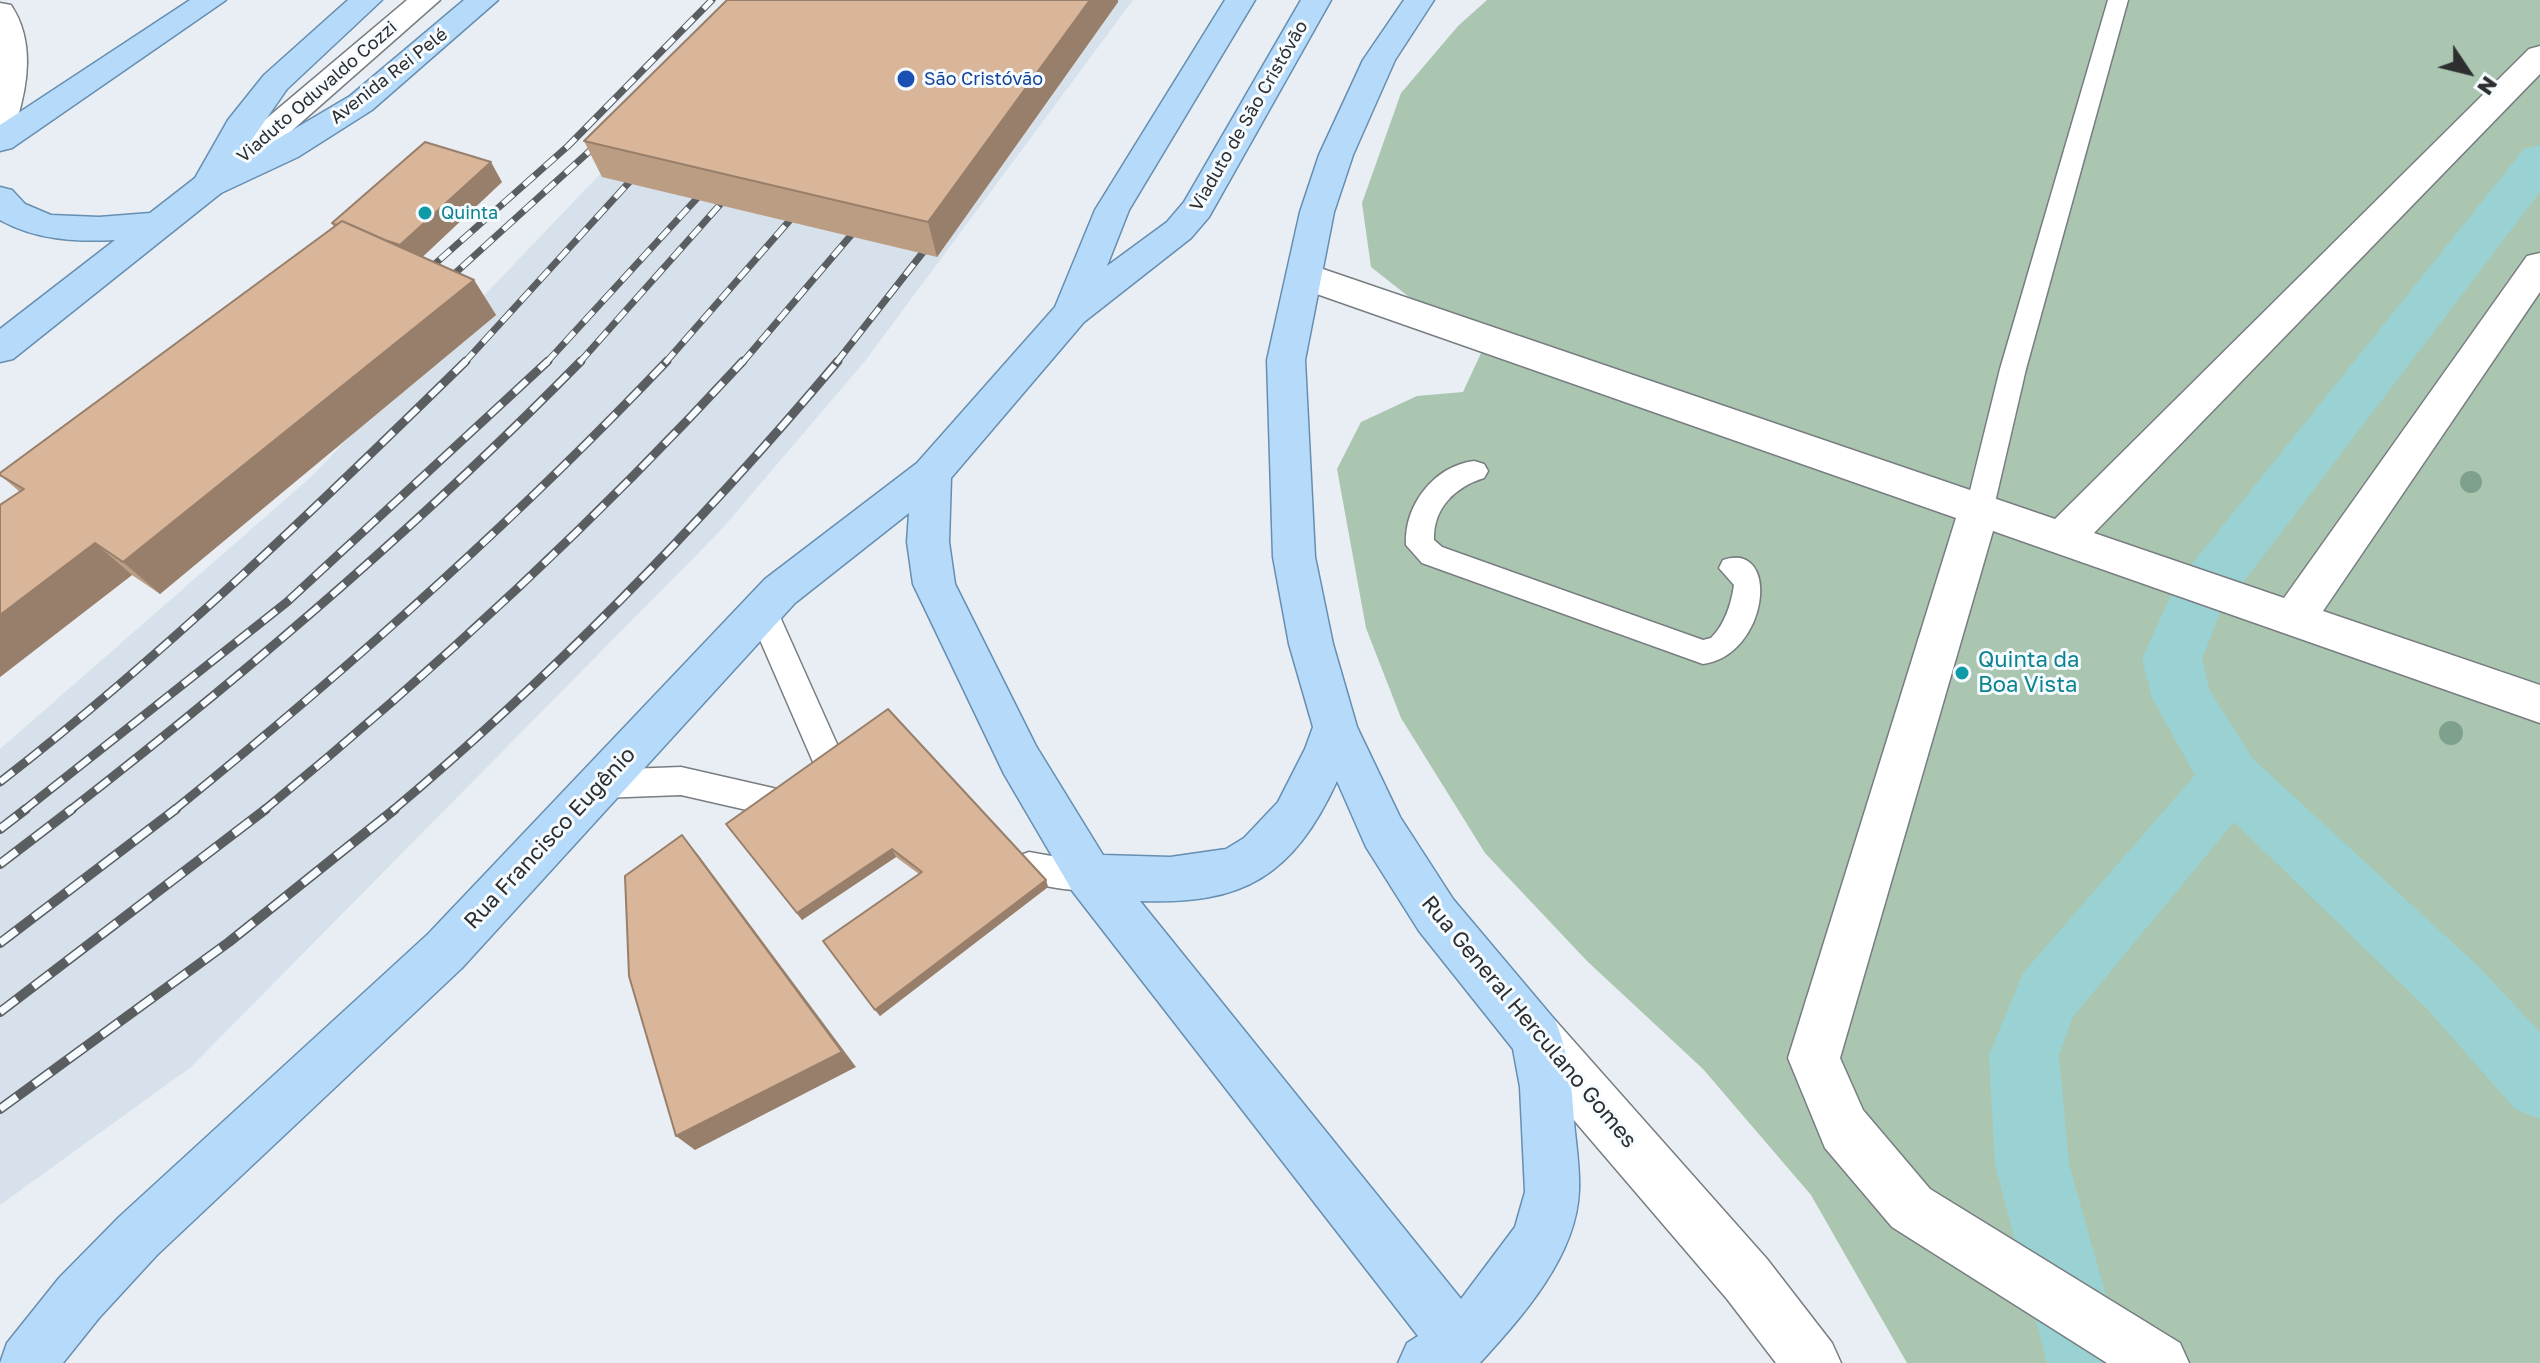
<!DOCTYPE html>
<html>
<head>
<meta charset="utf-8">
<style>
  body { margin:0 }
  #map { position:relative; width:2540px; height:1363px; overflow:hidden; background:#e8eef3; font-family:"Golos Text",sans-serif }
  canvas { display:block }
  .north { position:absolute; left:2428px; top:32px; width:80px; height:80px; -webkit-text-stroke:6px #f6fbff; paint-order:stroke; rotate:125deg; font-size:22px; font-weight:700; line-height:32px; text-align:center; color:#2c2e30 }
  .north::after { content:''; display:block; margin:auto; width:28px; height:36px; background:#2c2e30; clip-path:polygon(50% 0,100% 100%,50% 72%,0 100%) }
</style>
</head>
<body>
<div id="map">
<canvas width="2540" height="1363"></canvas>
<div class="north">N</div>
</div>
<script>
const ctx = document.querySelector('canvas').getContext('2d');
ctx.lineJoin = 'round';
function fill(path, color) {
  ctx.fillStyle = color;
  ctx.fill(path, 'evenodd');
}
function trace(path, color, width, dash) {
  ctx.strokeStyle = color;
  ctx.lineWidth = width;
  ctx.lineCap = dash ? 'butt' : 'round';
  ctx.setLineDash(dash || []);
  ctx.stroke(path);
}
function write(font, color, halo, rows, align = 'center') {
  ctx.font = font + ' "Golos Text",sans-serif';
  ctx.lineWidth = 6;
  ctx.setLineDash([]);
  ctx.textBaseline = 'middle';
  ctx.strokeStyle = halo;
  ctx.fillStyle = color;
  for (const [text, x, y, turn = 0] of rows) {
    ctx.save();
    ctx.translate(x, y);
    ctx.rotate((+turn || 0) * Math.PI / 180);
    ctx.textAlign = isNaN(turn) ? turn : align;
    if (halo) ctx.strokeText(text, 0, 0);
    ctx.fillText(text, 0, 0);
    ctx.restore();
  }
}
fill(new Path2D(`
  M766,0H1133L865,361L721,530L191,1067L0,1205V749L312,476Z`), '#d6e1eb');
fill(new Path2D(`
  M1487,0H2540V1363H1907L1811,1195L1703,1069L1587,961L1485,853L1401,718L1366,628L1337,469L1361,422L1417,396L1463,392L1488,338L1418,304L1371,267L1362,203L1401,93L1458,26Z`), '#aac6b1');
fill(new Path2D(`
  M2540,145V192L2220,613L2202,659L2210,691L2253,759L2476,964L2540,1032V1119L2515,1109L2428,1010L2234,822L2073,1017L2059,1055L2069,1164L2125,1363H2047L1995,1164L1989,1055L2023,973L2195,775L2152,698L2142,659L2176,584L2524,149Z`), '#9ad1d2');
const lane = new Path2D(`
  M2108,0H2128L2026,369L1993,511L1989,519L1979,522L1969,519L1965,511L2000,369Z
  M1474,461L1484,464L1488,471L1484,478C1455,487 1433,508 1434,540L1442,547L1703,640L1711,638C1725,624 1731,605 1734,585L1719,568L1723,560C1781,540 1769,655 1703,664L1422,563L1406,545C1404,505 1434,466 1474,461Z
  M762,598L772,602L777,610L845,762L840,772L829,776L818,772L813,762L747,610L752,602Z
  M681,767L773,788L784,792L789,802L784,812L773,816L681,795L601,798L590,794L585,784L590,774L601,770Z
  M1029,852L1102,865L1106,876L1102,887C1079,895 1040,886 1018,878L1013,867L1018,856Z`);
const street = new Path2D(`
  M2540,46V74L2094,533L2284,598L2527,256L2540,253V292L2323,611L2540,685V723L1993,531L1840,1058L1863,1110L1930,1189L2180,1343L2189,1363H2107L1892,1227L1825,1148L1788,1058L1956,518L1291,285L1286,276L1291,267L1304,264L1317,267L2055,519L2529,49Z`);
const secondary = new Path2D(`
  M407,0H440L221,193L209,196L197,193L192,185L197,177Z
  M0,3L11,5C35,41 28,85 16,123L12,130L0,133Z
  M1537,1013L1555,1020L1767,1259L1832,1343L1841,1363H1776L1727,1299L1519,1056L1511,1038L1519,1020Z`);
const primary = new Path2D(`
  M190,0H226L12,148L0,151V125Z
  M348,0H382L287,89L239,158L274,141L350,96L464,0H498L372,110L298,157L221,193L13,359L0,362V329L115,240C75,242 36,240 0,220V187L12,190L25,204L51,215L99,217L150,213L195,178L228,120L264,75Z
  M1225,0H1255L1129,210L1107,266L1167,222L1184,202L1301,0H1331L1209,217L1191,238L1084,322L951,478L949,542L955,584L1036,746L1103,855L1170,857L1226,849L1244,838L1278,802L1305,749L1313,727L1289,644L1273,557L1267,360L1300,212L1319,155L1363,60L1404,0H1434L1395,60L1353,155L1334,212L1305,360L1315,557L1333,644L1357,727L1400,817L1453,899L1555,1020C1569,1053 1572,1087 1574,1122C1576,1144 1580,1168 1579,1190C1577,1256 1522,1317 1480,1363H1398L1407,1343L1418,1336L1073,892L1004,774L913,584L907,542L909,513L795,603L462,968L157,1255L99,1318L63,1363H0L7,1343L59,1278L119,1217L428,934L765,579L917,463L1055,307L1095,210ZM1337,781L1366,847L1419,931L1513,1049L1520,1087L1525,1192L1515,1227L1461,1299L1140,901C1244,905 1293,876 1337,781Z`);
trace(lane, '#787d81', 3);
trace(street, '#787d81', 3);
trace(secondary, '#787d81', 3);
trace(primary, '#668eb1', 3);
fill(lane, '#fff');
fill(street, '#fff');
fill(secondary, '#fff');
fill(primary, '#b6dafa');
const railFar2 = new Path2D(`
  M419,278L568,146L712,0
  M441,286L604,138
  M464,363L643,167
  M546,363L711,183
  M579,363L733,190
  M665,363L804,204
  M742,363L864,220
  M836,363L935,237`);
const railFar1 = new Path2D(`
  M0,782C165,654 317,507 466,361
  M23,811L287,602L548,361
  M69,811C248,672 422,523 581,361
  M173,811C347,670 513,523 667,361
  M263,811C434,671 594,523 743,361
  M392,811C555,674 701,524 838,361`);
const rail = new Path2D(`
  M0,829L26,809
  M0,864L72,809
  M0,943L176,809
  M0,1012L266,809
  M0,1109L229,942L395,809`);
trace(railFar2, '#5b5e61', 7);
trace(railFar1, '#5b5e61', 9);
trace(rail, '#5b5e61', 10);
trace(railFar2, '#f6fbff', 5, [14]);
trace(railFar1, '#f6fbff', 6, [17]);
trace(rail, '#f6fbff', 7, [21]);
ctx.fillStyle = '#7ea18e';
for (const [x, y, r] of [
  [2471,482,11],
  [2451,733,12]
]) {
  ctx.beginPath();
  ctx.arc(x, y, r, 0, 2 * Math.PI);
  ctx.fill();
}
fill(new Path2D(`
  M727,0H1118V2L937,257L602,177L584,141Z
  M502,182L422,257L474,280L496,315L160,594L132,575L0,677V505L20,492L0,475L334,227L332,223Z
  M888,709L1046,880L1048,887L880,1016L823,941L919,874L896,857L802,920L726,824Z`), '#bb9d84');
fill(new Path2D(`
  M1090,0H1118V2L937,257L928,222Z
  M491,162L502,182L414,265L400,245Z
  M474,280L496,315L160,594L123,562Z
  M95,543L132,575L0,677V615Z
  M682,835L699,856L856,1067L695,1150L676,1136Z
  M892,849L896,857L802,920L797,913Z
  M1046,880L1048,887L880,1016L875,1010Z`), '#987f6b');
const building = new Path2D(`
  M727,0H1090L928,222L584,141Z
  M425,142L491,162L400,245L385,240L342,221L336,225L332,223Z
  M342,221L474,280L123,562L95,543L0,615V505L24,489L0,475V473Z
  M888,709L1046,880L875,1010L823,941L922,872L892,849L797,913L726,824Z
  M682,835L842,1052L676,1136L629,976L625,876Z`);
fill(building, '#d9b699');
trace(building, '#987f6b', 2);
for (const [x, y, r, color] of [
  [906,79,10,"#1a4fb4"],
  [425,213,8,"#0f9aa8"],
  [1962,673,8,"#0f9aa8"]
]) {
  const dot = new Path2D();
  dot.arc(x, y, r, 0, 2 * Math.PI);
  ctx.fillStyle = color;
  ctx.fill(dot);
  trace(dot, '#f6fbff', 3);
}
write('18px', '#2c2e30', '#f6fbff', [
  ["Avenida Rei Pelé",389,76,-38],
  ["Viaduto Oduvaldo Cozzi",317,92,-41],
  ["Viaduto de São Cristóvão",1249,116,-60]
]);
write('18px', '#164399', '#f6fbff', [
  ["São Cristóvão",924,79]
], 'left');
write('18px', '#0d838f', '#f6fbff', [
  ["Quinta",441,213]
], 'left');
write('22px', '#0d838f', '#f6fbff', [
  ["Quinta da",1978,660],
  ["Boa Vista",1978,685]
], 'left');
write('22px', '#2c2e30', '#f6fbff', [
  ["Rua Francisco Eugênio",550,838,-47],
  ["Rua General Herculano Gomes",1529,1022,50]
]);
</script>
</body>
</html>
